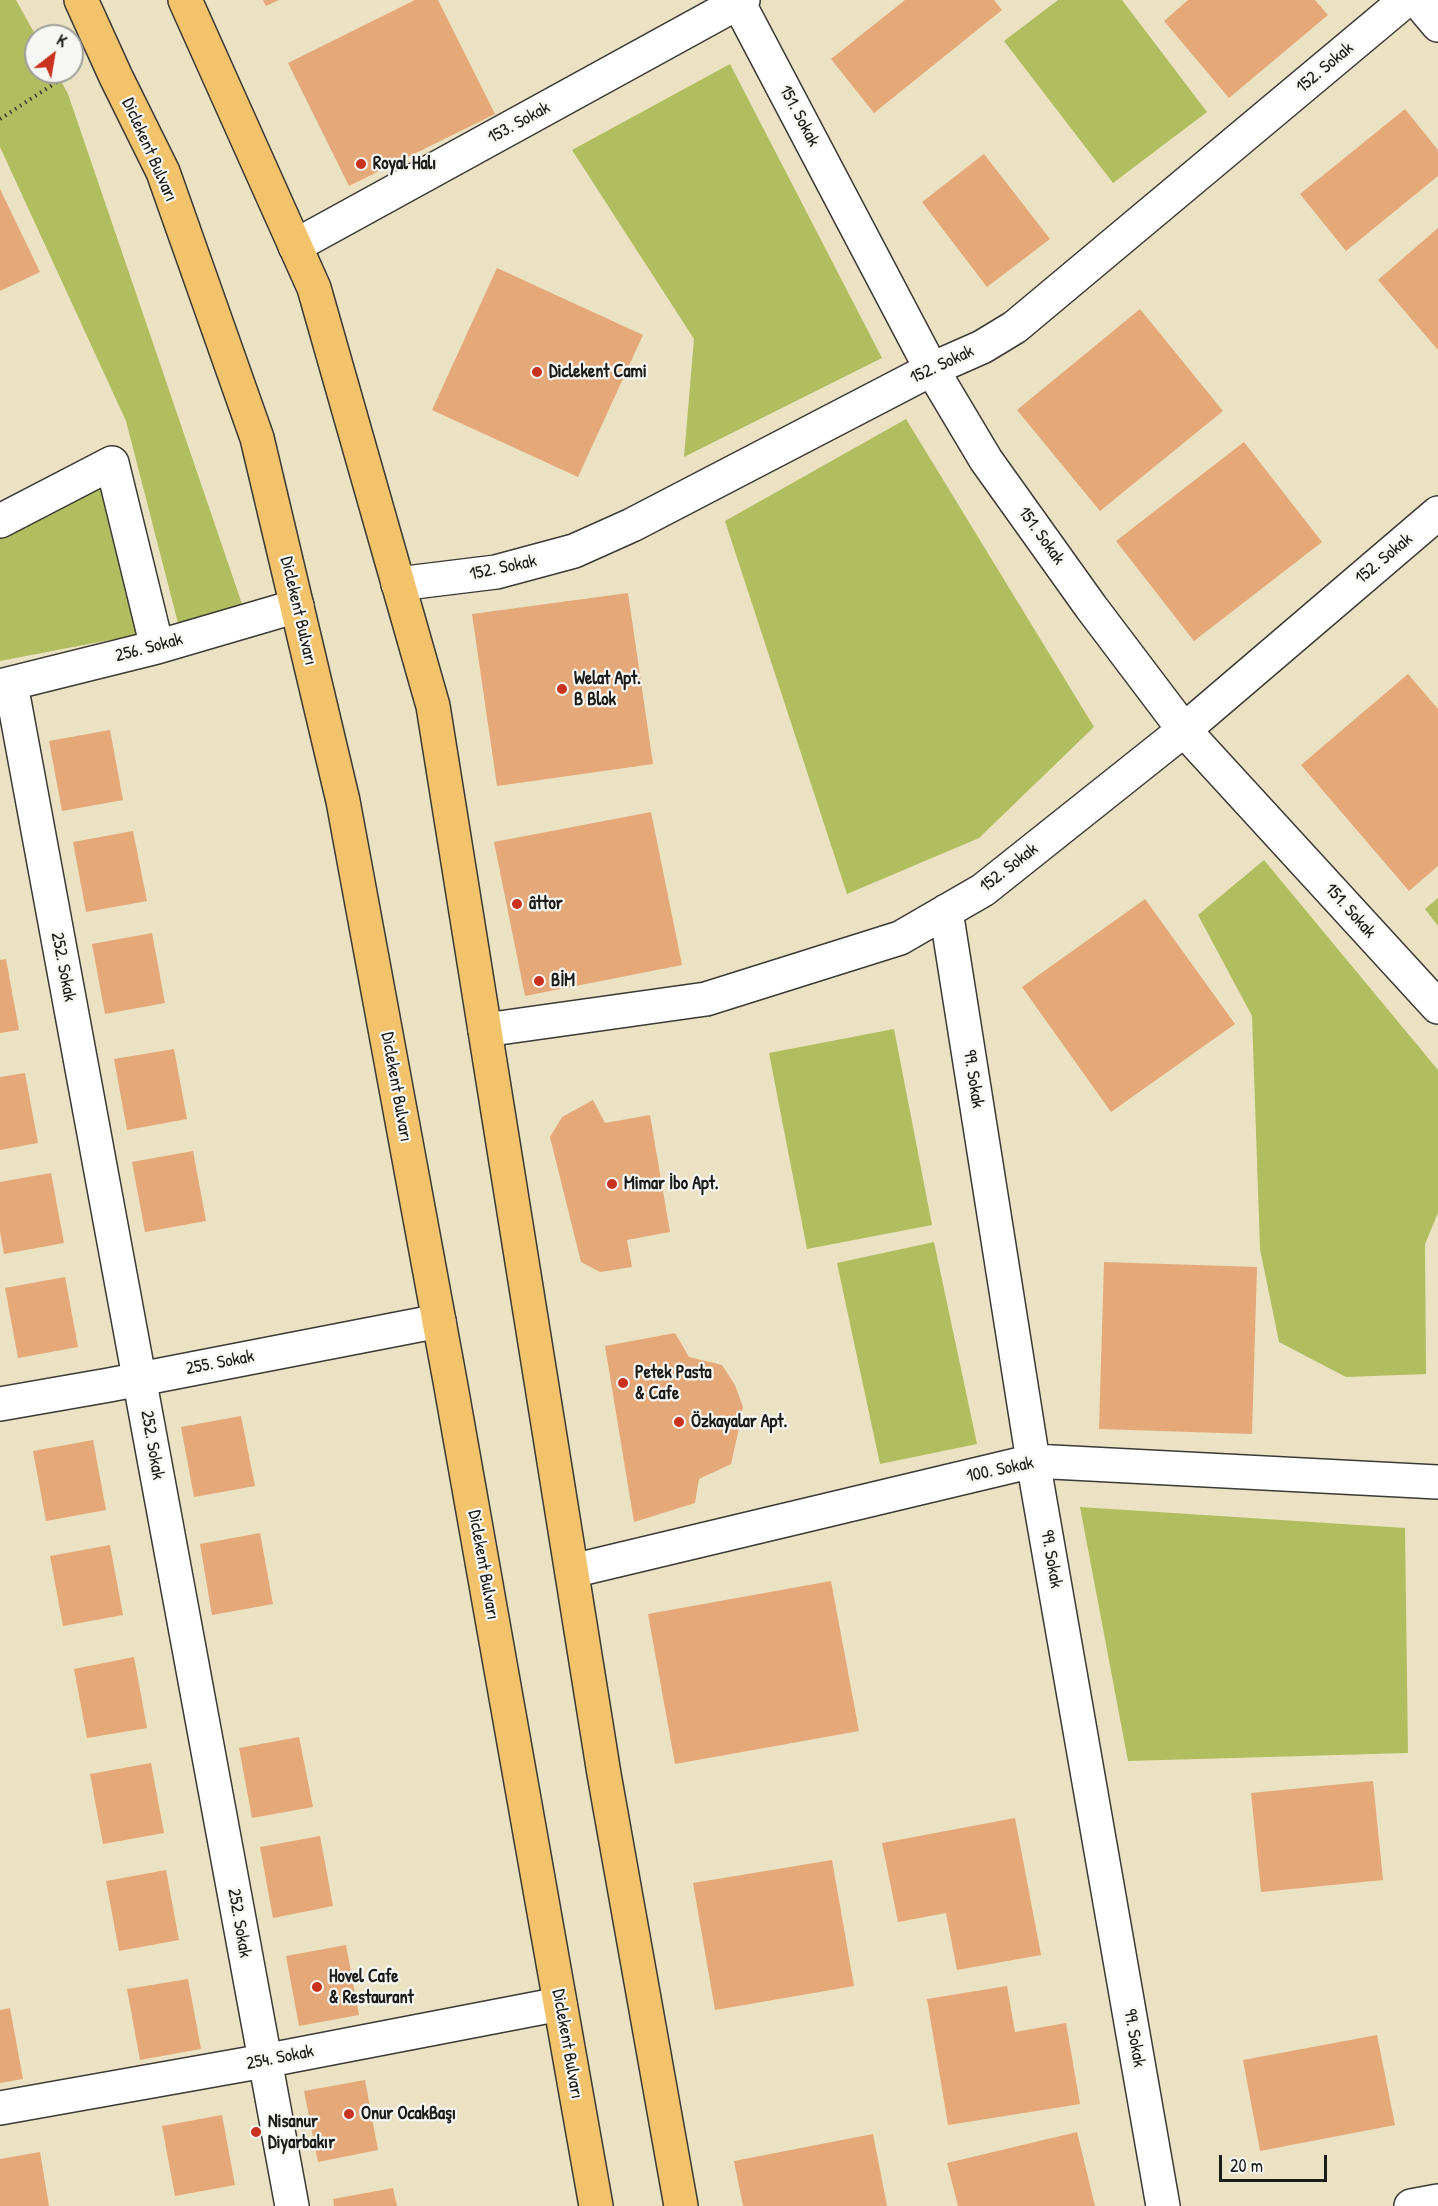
<!DOCTYPE html>
<html>
<head>
<meta charset="utf-8">
<style>
  body { margin:0 }
  #map { position:relative; width:1438px; height:2206px; overflow:hidden; background:#eae2c2; font-family:"Patrick Hand",sans-serif }
  canvas { display:block }
  .north { position:absolute; left:24px; top:24px; width:60px; height:60px; box-sizing:border-box; background:#f6f6f2; border:2px solid #9f9f9c; border-radius:50%; rotate:31deg; font-size:16px; font-weight:700; line-height:24px; text-align:center; color:#1c1c1c }
  .north::after { content:''; display:block; margin:auto; width:21px; height:27px; background:#c8321e; clip-path:polygon(50% 0,100% 100%,50% 72%,0 100%) }
  .scale { position:absolute; left:1219px; top:2155px; width:108px; height:27px; box-sizing:border-box; border:3px solid #1c1c1c; border-top:0; padding-left:8px; font-size:18px; line-height:21px; white-space:nowrap; color:#1c1c1c; -webkit-text-stroke:4px #f6f6f2; paint-order:stroke }
</style>
</head>
<body>
<div id="map">
<canvas width="1438" height="2206"></canvas>
<div class="north">K</div>
<div class="scale">20 m</div>
</div>
<script>
const ctx = document.querySelector('canvas').getContext('2d');
ctx.lineJoin = 'round';
function fill(path, color) {
  ctx.fillStyle = color;
  ctx.fill(path, 'evenodd');
}
function trace(path, color, width, dash) {
  ctx.strokeStyle = color;
  ctx.lineWidth = width;
  ctx.lineCap = dash ? 'butt' : 'round';
  ctx.setLineDash(dash || []);
  ctx.stroke(path);
}
function write(font, color, halo, rows, align = 'center') {
  ctx.font = font + ' "Patrick Hand",sans-serif';
  ctx.lineWidth = 4.5;
  ctx.setLineDash([]);
  ctx.textBaseline = 'middle';
  ctx.strokeStyle = halo;
  ctx.fillStyle = color;
  for (const [text, x, y, turn = 0] of rows) {
    ctx.save();
    ctx.translate(x, y);
    ctx.rotate((+turn || 0) * Math.PI / 180);
    ctx.textAlign = isNaN(turn) ? turn : align;
    if (halo) ctx.strokeText(text, 0, 0);
    ctx.fillText(text, 0, 0);
    ctx.restore();
  }
}
fill(new Path2D(`
  M0,0H16L36,36V72H56L68,94L242,604L178,623L126,421L0,147Z
  M1058,0H1122L1207,112L1113,183L1004,41Z
  M730,64L882,358L684,457L694,339L572,150Z
  M906,419L1094,727L979,838L847,894L725,521Z
  M104,486L141,634L0,661V539Z
  M1264,860L1438,1070V1213L1425,1244L1426,1374L1346,1377L1279,1342L1260,1249L1252,1016L1198,915Z
  M1438,898V926L1425,909Z
  M894,1029L932,1225L807,1249L769,1053Z
  M934,1242L977,1444L880,1464L837,1263Z
  M1080,1507L1405,1528L1408,1753L1128,1761Z`), '#b1be5f');
fill(new Path2D(`
  M263,0H279L266,6Z
  M415,0H438L495,114L349,186L288,63Z
  M905,0H994L1002,10L874,113L831,59Z
  M1188,0H1315L1328,15L1229,98L1164,21Z
  M1405,109L1438,150V176L1346,251L1300,194Z
  M984,154L1050,239L987,287L922,202Z
  M0,189L40,272L0,291Z
  M1438,228V350L1378,280Z
  M497,268L643,335L578,477L432,410Z
  M1140,309L1223,411L1100,511L1017,410Z
  M1244,442L1322,542L1194,641L1116,541Z
  M628,593L653,764L497,786L472,614Z
  M1408,674L1438,709V866L1409,891L1301,765Z
  M110,730L123,800L62,811L49,741Z
  M651,812L682,965L525,996L494,842Z
  M133,831L147,901L86,912L73,842Z
  M1145,899L1235,1024L1111,1112L1022,987Z
  M152,933L165,1003L105,1014L92,944Z
  M6,959L19,1030L0,1033V960Z
  M174,1049L187,1119L127,1130L114,1059Z
  M25,1073L38,1143L0,1150V1077Z
  M593,1100L605,1123L650,1115L670,1232L627,1240L632,1267L600,1272L581,1262L550,1137L562,1117Z
  M193,1151L206,1221L145,1232L132,1162Z
  M51,1173L64,1243L4,1254L0,1231V1182Z
  M1104,1262L1257,1267L1252,1434L1099,1429Z
  M65,1277L78,1347L18,1358L5,1288Z
  M675,1333L689,1357L722,1365L735,1385L743,1407L737,1437L731,1464L699,1479L695,1503L634,1522L605,1346Z
  M241,1416L255,1486L194,1497L181,1427Z
  M93,1440L106,1510L46,1521L33,1451Z
  M260,1533L273,1604L212,1615L200,1544Z
  M110,1545L123,1615L63,1626L50,1556Z
  M831,1581L859,1731L675,1764L648,1614Z
  M134,1657L147,1728L87,1738L74,1669Z
  M299,1737L313,1807L252,1818L239,1748Z
  M151,1763L164,1833L103,1844L90,1774Z
  M1373,1781L1383,1880L1261,1892L1251,1793Z
  M1015,1818L1041,1955L957,1970L946,1913L898,1922L882,1843Z
  M320,1836L333,1906L273,1918L260,1847Z
  M832,1860L854,1986L715,2010L693,1883Z
  M166,1870L179,1940L119,1951L106,1881Z
  M346,1945L359,2015L299,2026L286,1956Z
  M188,1979L201,2049L140,2060L127,1989Z
  M1007,1986L1015,2032L1066,2023L1080,2104L948,2125L927,1999Z
  M10,2008L23,2079L0,2083V2010Z
  M1377,2035L1395,2125L1260,2151L1243,2060Z
  M365,2080L378,2150L318,2162L304,2091Z
  M222,2115L235,2185L175,2196L162,2126Z
  M1077,2132L1095,2206H958L947,2163Z
  M873,2134L887,2206H743L734,2161Z
  M40,2152L49,2206H0V2159Z
  M393,2188L397,2206H334L333,2199Z`), '#e5a879');
const minor = new Path2D(`
  M737,0L927,361L986,460L1091,607L1184,730L1438,1007
  M1417,0L1438,25
  M295,246L743,0
  M0,521L112,463L157,647
  M398,584L496,572L574,551L632,525L932,369L982,347L1015,327L1406,0
  M11,684L292,2206
  M0,686L157,647L297,606
  M946,911L1033,1461L1163,2206
  M485,1030L706,999L900,938L983,890L1184,730L1438,513
  M0,1404L109,1385L439,1321
  M572,1571L1033,1461L1438,1482
  M0,2108L264,2061L560,2004
  M1411,2206L1438,2201`);
const primary = new Path2D(`
  M81,0L116,77L163,172L257,438L343,801L450,1381L596,2206
  M185,0L314,288L433,706L604,1774L681,2206`);
trace(minor, '#3b3a35', 36);
trace(primary, '#3b3a35', 36);
trace(new Path2D(`
  M0,119L72,72`), '#3b3a35', 4, [1.5, 4.5]);
trace(minor, '#fff', 33);
trace(primary, '#f2c36a', 33);
for (const [x, y, r, color] of [
  [361,164,6,"#c8321e"],
  [537,372,6,"#c8321e"],
  [562,689,6,"#c8321e"],
  [517,904,6,"#c8321e"],
  [539,981,6,"#c8321e"],
  [612,1184,6,"#c8321e"],
  [623,1383,6,"#c8321e"],
  [679,1422,6,"#c8321e"],
  [317,1987,6,"#c8321e"],
  [349,2114,6,"#c8321e"],
  [256,2132,6,"#c8321e"]
]) {
  const dot = new Path2D();
  dot.arc(x, y, r, 0, 2 * Math.PI);
  ctx.fillStyle = color;
  ctx.fill(dot);
  trace(dot, '#f6f6f2', 2);
}
write('18px', '#1c1c1c', '#f6f6f2', [
  ["152. Sokak",1325,68,-40],
  ["151. Sokak",799,116,62],
  ["153. Sokak",519,123,-29],
  ["Diclekent Bulvarı",149,150,66],
  ["152. Sokak",942,365,-25],
  ["151. Sokak",1041,536,54],
  ["152. Sokak",1384,559,-40],
  ["152. Sokak",503,568,-12],
  ["Diclekent Bulvarı",298,611,77],
  ["256. Sokak",149,648,-15],
  ["152. Sokak",1009,868,-38],
  ["151. Sokak",1350,911,48],
  ["252. Sokak",63,967,79],
  ["99. Sokak",973,1079,81],
  ["Diclekent Bulvarı",396,1087,80],
  ["255. Sokak",220,1363,-11],
  ["252. Sokak",152,1445,80],
  ["100. Sokak",1000,1470,-12],
  ["99. Sokak",1051,1559,80],
  ["Diclekent Bulvarı",483,1565,80],
  ["252. Sokak",239,1923,80],
  ["99. Sokak",1134,2038,80],
  ["Diclekent Bulvarı",567,2044,80],
  ["254. Sokak",280,2058,-11]
]);
write('bold 18px', '#1c1c1c', '#f6f6f2', [
  ["Royal Halı",373,164],
  ["Diclekent Cami",549,372],
  ["Welat Apt.",574,679],
  ["B Blok",574,700],
  ["âttor",529,904],
  ["BİM",551,981],
  ["Mimar İbo Apt.",624,1184],
  ["Petek Pasta",635,1373],
  ["& Cafe",635,1394],
  ["Özkayalar Apt.",691,1422],
  ["Hovel Cafe",329,1977],
  ["& Restaurant",329,1998],
  ["Onur OcakBaşı",361,2114],
  ["Nisanur",268,2122],
  ["Diyarbakır",268,2143]
], 'left');
</script>
</body>
</html>
